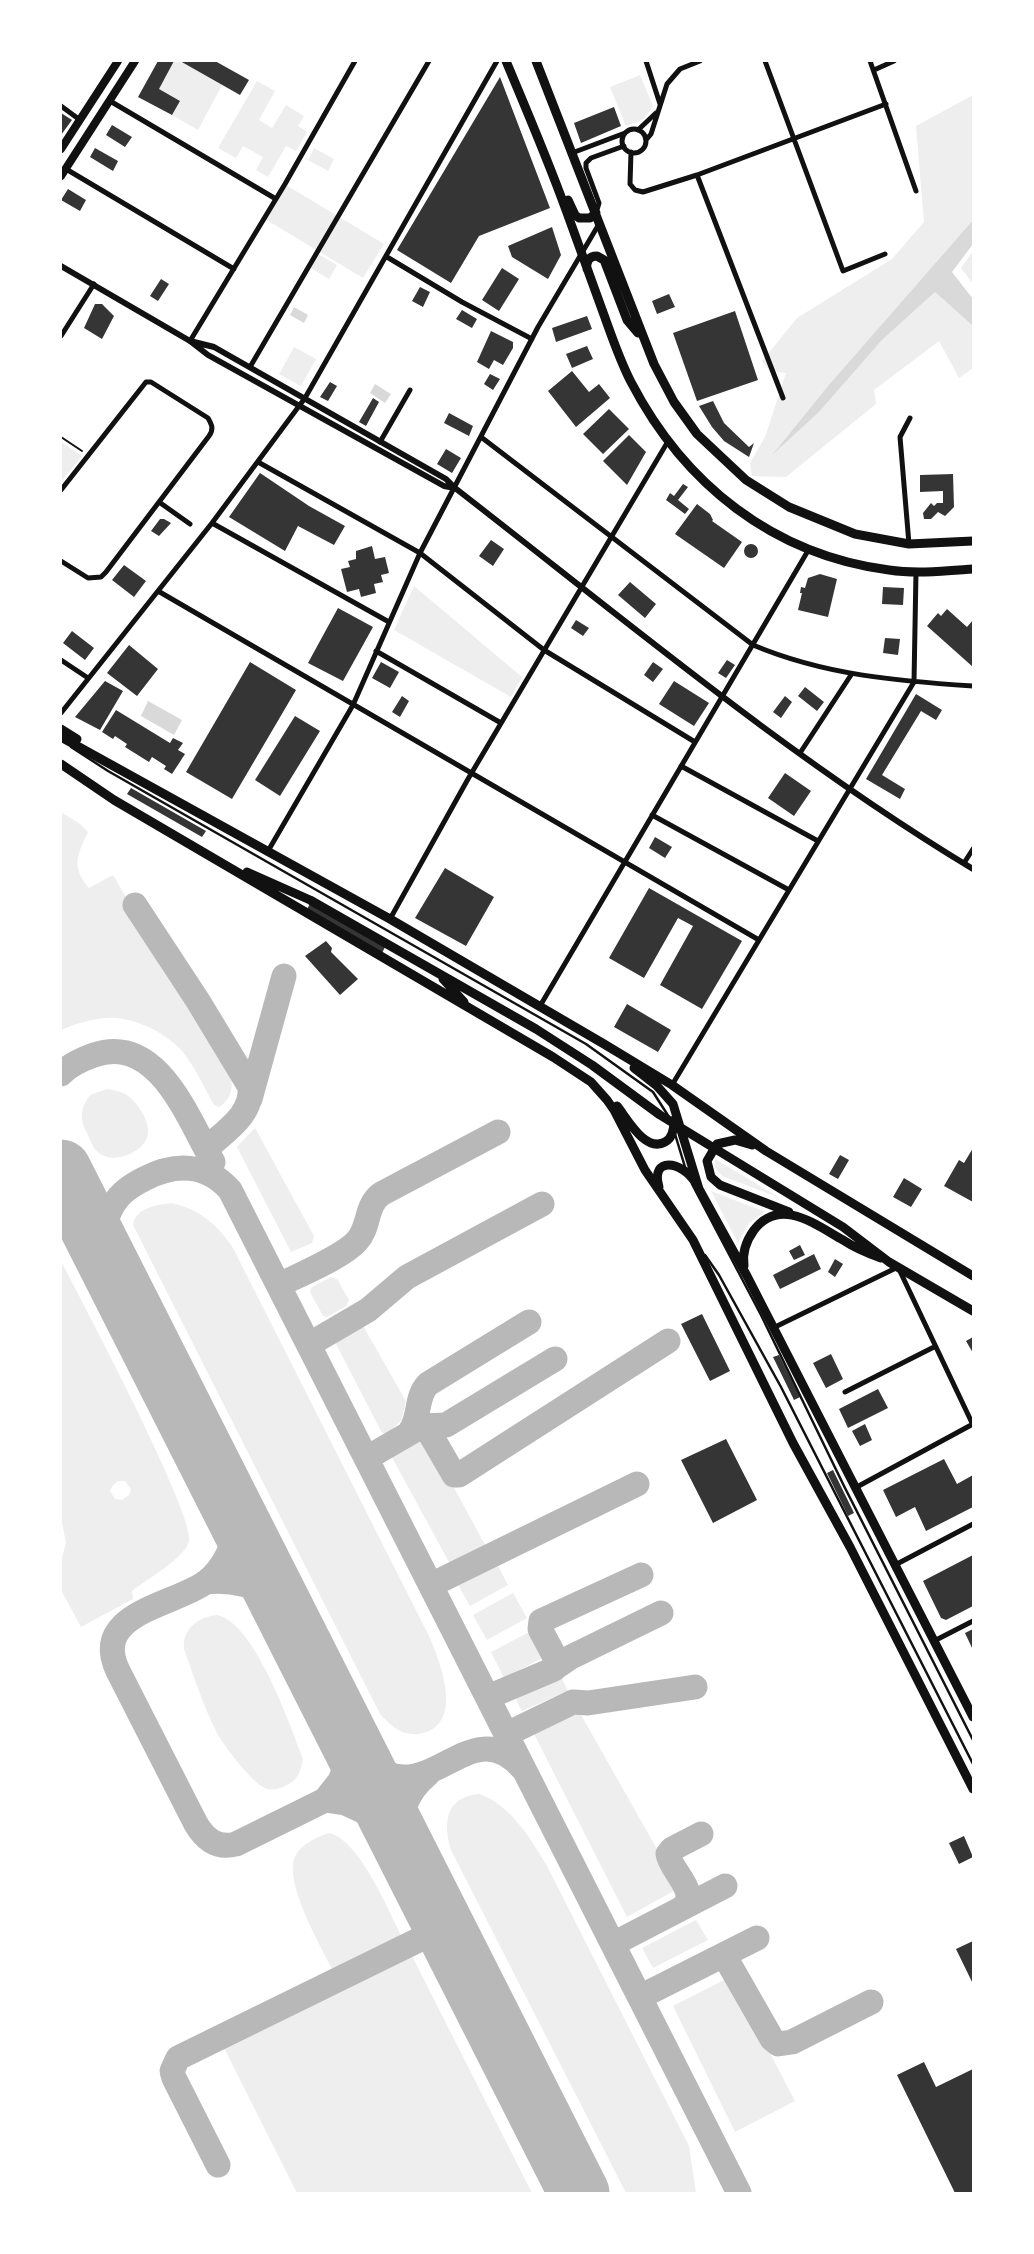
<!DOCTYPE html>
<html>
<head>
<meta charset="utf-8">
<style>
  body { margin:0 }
  #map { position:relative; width:1034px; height:2254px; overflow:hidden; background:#fff; font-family:"Space Grotesk",sans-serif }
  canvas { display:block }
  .frame { position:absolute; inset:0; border:62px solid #fff; pointer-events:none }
</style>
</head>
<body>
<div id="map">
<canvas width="1034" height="2254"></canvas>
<div class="frame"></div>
</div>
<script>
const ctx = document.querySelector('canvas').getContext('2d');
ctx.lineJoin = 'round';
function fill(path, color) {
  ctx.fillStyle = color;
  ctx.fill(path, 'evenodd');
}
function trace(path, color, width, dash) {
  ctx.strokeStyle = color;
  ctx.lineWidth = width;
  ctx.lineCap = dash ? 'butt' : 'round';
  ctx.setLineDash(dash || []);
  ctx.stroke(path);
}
fill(new Path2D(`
  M174,61H180L222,85L198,130L172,115L180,101L159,89Z
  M640,75L653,106L644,119L626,126L610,87Z
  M257,81L275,91L259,120L272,128L286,105L304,116L298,126L307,132L296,151L286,146L268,177L256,170L263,157L243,146L236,158L218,148Z
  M973,95V220L827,387L775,451L819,412L882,340L935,292L973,326V368L959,378L939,341L874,390L876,404L786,477L752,476L750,463L765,437L786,373L770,371L762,361L797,318L892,259L924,222L916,126Z
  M314,148L334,159L328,171L308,160Z
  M286,185L384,244L363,278L265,219Z
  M973,251V284L961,268Z
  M318,254L337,265L329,279L311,268Z
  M294,347L316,359L301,386L279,374Z
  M61,442L82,456L61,482Z
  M414,586L522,677L511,697L394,630Z
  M61,812L80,824L88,832C77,855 71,867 89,888L113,875L229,1073C235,1085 231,1100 219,1107L214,1105C204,1087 195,1067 182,1051C165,1032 132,1016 106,1018C91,1019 75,1024 61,1030Z
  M107,1089C113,1090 119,1091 125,1094C137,1101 154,1125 146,1140C139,1154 112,1164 99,1153C93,1149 90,1140 87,1133C79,1118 80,1109 90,1095Z
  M255,1128L314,1236L312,1243L291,1252L237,1147Z
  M715,1159L780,1198L722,1176L715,1167Z
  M711,1191L765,1212L749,1223L738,1243Z
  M172,1203C200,1210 217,1224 233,1248L430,1638C441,1665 465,1726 419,1734C402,1736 391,1726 380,1714L133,1225C135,1208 157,1205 172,1203Z
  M61,1261C80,1298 197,1518 189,1542C183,1559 146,1580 132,1591L133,1599L81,1627L61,1590V1561L66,1543L61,1518ZM118,1481H125L131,1489L129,1495L122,1500L115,1499L110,1491L113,1485Z
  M331,1277L337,1279L349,1300L346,1306L327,1317L323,1316L310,1292L312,1287Z
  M362,1324L406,1401L401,1421L388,1433H382L334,1340Z
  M423,1430L485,1545L450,1564L388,1450Z
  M496,1562L508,1585L470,1606L457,1583Z
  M513,1593L527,1618L487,1640L473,1615Z
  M217,1615C255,1623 290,1725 303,1759C301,1772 297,1781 285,1786C278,1790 269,1791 263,1787C251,1781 222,1744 216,1731C203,1705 194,1677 184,1649C182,1629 198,1617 217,1615Z
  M533,1630L546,1656L504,1678L491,1652Z
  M562,1679L569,1693L565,1692L522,1711L516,1700L517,1697Z
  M580,1713L679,1888L627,1917L534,1734Z
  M479,1794C510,1804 531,1839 547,1866L689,2146L696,2193H626L451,1850C443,1823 445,1797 479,1794Z
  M329,1833C359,1839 388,1910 402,1937L333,1971C320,1945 290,1893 293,1864C295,1847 314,1838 329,1833Z
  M696,1920L708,1940L653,1968L642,1948Z
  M411,1954L532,2193H297L223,2046Z
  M730,1977L795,2101L735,2132L673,2006Z`), '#eee');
fill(new Path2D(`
  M973,220V244L952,272L973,299V326L935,292L882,340L819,412L772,455L827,387Z
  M294,307L308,315L304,323L290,315Z
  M375,384L391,394L385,403L370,393Z
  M148,701L182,720L174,735L141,716Z`), '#d9d9d9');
trace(new Path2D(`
  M135,905L198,1001L250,1087C253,1115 224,1132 206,1149
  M61,1074C69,1065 83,1059 94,1055C158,1033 188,1119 213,1162
  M250,1099L284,976
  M111,1269C105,1250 102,1232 109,1213C116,1196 128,1187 144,1179C175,1163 206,1163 230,1190L739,2193
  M279,1285C299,1275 343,1257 357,1241C370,1227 365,1206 381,1194L498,1132
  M310,1344L368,1310L407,1277L542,1204
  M419,1427L429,1432L454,1475H459L668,1341
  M409,1433C421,1418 415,1397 428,1384L529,1322
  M367,1458L422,1426L446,1425L555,1359
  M240,1523C233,1544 225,1568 206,1582C173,1606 90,1613 118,1671L196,1824C205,1839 217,1849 236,1844L325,1800L345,1803L393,1825
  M206,1582C233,1579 254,1586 278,1597
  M431,1585L637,1484
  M554,1669L556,1659L540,1629L541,1621L641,1575
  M488,1697L552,1670L571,1657L661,1613
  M507,1734L573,1702L588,1703L695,1687
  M354,1746C422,1833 465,1703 522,1768
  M325,1800L340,1781L354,1746
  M406,1850C397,1819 403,1795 428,1774
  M683,1907C700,1893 670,1870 668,1854L672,1849L701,1834
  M613,1944L725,1886
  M715,1959L722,1958L728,1962L772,2039L778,2044L792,2042L871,2002
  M640,1997L757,1938
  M218,2165L174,2078L172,2071L178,2058L445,1927`), '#b8b8b8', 25);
trace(new Path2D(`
  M61,1170L579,2193`), '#b8b8b8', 61);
fill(new Path2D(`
  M158,61H174L159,89L180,101L172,115L138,97Z
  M180,61H215L249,80L240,95Z
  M500,77L550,208L479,236L451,283L397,250Z
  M614,107L621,126L581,143L574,123Z
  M61,113L72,120L61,135Z
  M112,125L132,137L125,147L106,135Z
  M95,148L118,161L113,171L90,157Z
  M68,189L86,200L80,211L61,200Z
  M552,227L561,255L548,279L512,257L508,246Z
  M502,268L519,279L499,311L482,300Z
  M161,279L169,284L158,301L150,296Z
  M420,287L430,292L423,307L412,301Z
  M669,294L675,307L657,314L652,301Z
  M95,304H102L114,316L102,339L84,328Z
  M462,310L477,319L472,328L456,319Z
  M735,311L758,380L697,401L673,333Z
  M587,316L592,329L556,342L552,328Z
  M491,331L513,342V348L503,365L494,360L489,369L477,362Z
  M587,346L593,359L572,368L566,354Z
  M572,371L589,392L599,384L610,398L576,427L548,391Z
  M490,374L500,379L493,390L484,384Z
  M330,382L337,386L328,401L320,397Z
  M373,398L379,402L366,426L359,422Z
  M713,401L724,423L749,447L754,443L749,457L724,441L712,427L699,406Z
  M609,409L629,429L603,454L583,434Z
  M449,413L473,426L469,436L444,423Z
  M629,435L646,452L627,485L603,461Z
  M446,449L461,458L452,473L437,464Z
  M260,473L309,506L345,526L334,545L298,526L285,551L229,517Z
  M953,474L954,507L945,516L938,512L931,519H924L923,513L931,503L934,506L937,503H943V491L920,492V475Z
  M683,484L688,487L678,500L689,509L685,514L666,500L670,493L674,496Z
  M697,504L710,514L713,520L712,521L742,542L724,568L675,534Z
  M160,519H164L171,523L159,536L151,531Z
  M491,540L504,549L493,566L479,556Z
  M744 551a7 7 0 1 1 14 0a7 7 0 1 1-14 0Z
  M372,546L375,559L385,557L389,573L381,575L383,582L374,584L376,593L361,597L359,589L347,592L341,569L350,567L348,561L356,559V551Z
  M124,565L146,581L134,597L112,580Z
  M820,574L837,579L828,617L798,610L802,593H800L801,587L805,588L808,578Z
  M630,582L656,604L645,618L618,595Z
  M883,587L904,588L903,605L882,604Z
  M338,608L373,627L343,681L308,663Z
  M947,609L967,627L973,620V667L927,626L938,613L941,616Z
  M576,620L589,628L583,636L571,628Z
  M72,631L94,648L85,660L63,643Z
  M885,638L900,639L898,655L883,653Z
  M129,645L158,669L137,696L107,673Z
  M727,660L735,665L726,678L718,673Z
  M250,662L296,690L232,799L186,772Z
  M381,662L399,672L390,688L372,678Z
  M653,662L663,669L653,682L644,675Z
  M105,681L123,691L100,730L75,717Z
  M674,681L709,703L694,726L659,704Z
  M805,687L824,702L817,711L798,696Z
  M916,694L942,710L936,720L921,711L882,775L905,789L900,799L866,779Z
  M402,696L409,701L400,717L392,712Z
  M785,696L792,702L781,718L773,712Z
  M116,710L170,743L173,738L183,743L178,750L185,754L172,774L164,769L166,766L152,757L149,762L125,747L127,744L115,736L113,739L102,732Z
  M295,716L320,731L280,796L255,780Z
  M785,773L811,791L794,816L768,798Z
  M131,788L206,831L202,837L127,794Z
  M655,837L672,847L665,858L649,848Z
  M445,868L494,897L466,946L415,918Z
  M649,888L742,941L702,1009L660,985L693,926L678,918L644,978L609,958Z
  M310,904L385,947L382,953L307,909Z
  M326,941L332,948L331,952L358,979L340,995L305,956Z
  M627,1004L671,1030L658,1052L614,1027Z
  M973,1148V1202L944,1186L959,1160L964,1163Z
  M840,1155L849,1160L838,1179L829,1174Z
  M904,1178L922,1189L911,1207L893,1197Z
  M800,1245L805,1255L794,1260L789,1251Z
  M814,1254L821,1269L780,1289L773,1275Z
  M835,1259L843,1264L835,1277L828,1272Z
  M702,1314L730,1371L710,1381L681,1324Z
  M973,1337V1353L966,1341Z
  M831,1354L843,1379L826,1388L813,1363Z
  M779,1355L800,1397L794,1400L773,1357Z
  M878,1389L888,1408L848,1428L839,1409Z
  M865,1424L872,1440L860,1446L852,1431Z
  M726,1439L757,1500L713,1523L681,1460Z
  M944,1459L957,1484L973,1475V1507L926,1531L915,1507L896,1517L883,1490Z
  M833,1470L854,1513L848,1516L827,1473Z
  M973,1555V1606L946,1620L941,1618L923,1581Z
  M973,1629V1650L965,1633Z
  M964,1836L973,1857L959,1864L949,1843Z
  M973,1941V1984L956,1949Z
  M924,2062L936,2087L973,2069V2193H955L897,2075Z`), '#353535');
trace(new Path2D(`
  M61,437L82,451`), '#111', 2);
trace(new Path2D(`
  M71,747L108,771L586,1044L653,1092L669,1117
  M675,1134L685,1167
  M692,1184L761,1315L844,1486L973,1740
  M705,1255L719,1275L781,1387L973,1764`), '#111', 2.5);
trace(new Path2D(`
  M646,61L660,104
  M765,61L843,271L885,254
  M870,61L916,191
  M874,70L894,61
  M110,101L276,199
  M61,106L80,120
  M622 141a12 12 0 1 1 24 0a12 12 0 1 1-24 0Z
  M638,130L656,113
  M646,140L651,134L667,84L680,69L700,61
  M631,152L630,184L635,190L643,192L697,175L886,104
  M572,153L625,133
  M66,169L234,269
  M697,175L783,398
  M596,213L599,203L586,168V163L591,158L624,146
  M387,257L462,302L532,339
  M61,336L94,284
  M190,341L285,184L355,61
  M250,367L429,61
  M481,437L753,645C824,675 897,681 973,686
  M380,442L410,390
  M258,462L420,553L544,650L695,742
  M61,490L146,382H151L208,418C212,425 214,429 209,436L106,572L101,577L88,578L61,561
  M159,502L190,524
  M212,523L389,622
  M909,544L900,437L910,418
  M158,591L759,940
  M376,651L501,723
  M61,660L88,678
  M61,713L212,523L305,398L497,61
  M800,753L851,675
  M681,766L818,841
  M652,815L789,890
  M268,851L353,705L420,553L538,327L599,224
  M964,863L973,849
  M390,919L468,779L667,443
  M540,1006L809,549
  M672,1085L914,682L916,572
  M773,1328L898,1267L973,1425
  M845,1392L934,1347
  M855,1488L973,1424
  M895,1565L973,1524
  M934,1641L973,1621`), '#111', 5);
trace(new Path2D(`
  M61,266L190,341L208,355L444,486L455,488
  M190,341L214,347L446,479L455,488C624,619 789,758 973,869`), '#111', 6);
trace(new Path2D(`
  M61,149L118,61
  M61,176L135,61`), '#111', 8);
trace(new Path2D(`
  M506,61C527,111 548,160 566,210C579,245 591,280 604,315C612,337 620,361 631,382C684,484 773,555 889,570C916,574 945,571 973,569
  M536,61L654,364L674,402L697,434L746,480L789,507L855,534L909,544L973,541
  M568,200L575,215L579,218H590L596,213
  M587,269C586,261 589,256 597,256L604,260L627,320L638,333
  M61,729L77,739
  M61,737L390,919L604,1044L672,1085L766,1151L973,1276
  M61,764L114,800L553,1057L591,1082L607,1100L614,1110L645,1170L693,1240L793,1443L850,1547L973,1789
  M247,872L310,900L536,1029L592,1065L660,1115L843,1227L889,1262L973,1311
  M443,979L464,1002
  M634,1068L657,1086L673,1104L699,1189L747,1276L973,1717
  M617,1106C627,1118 645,1153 665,1142C673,1138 674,1128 674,1120
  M752,1145L735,1140L717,1144L707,1161L711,1177L720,1185L789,1212
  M659,1187C650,1156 682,1161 695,1182
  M744,1266C742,1253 746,1241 754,1230C780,1196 816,1225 843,1240C855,1248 867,1253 881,1258`), '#111', 9);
</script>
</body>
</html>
